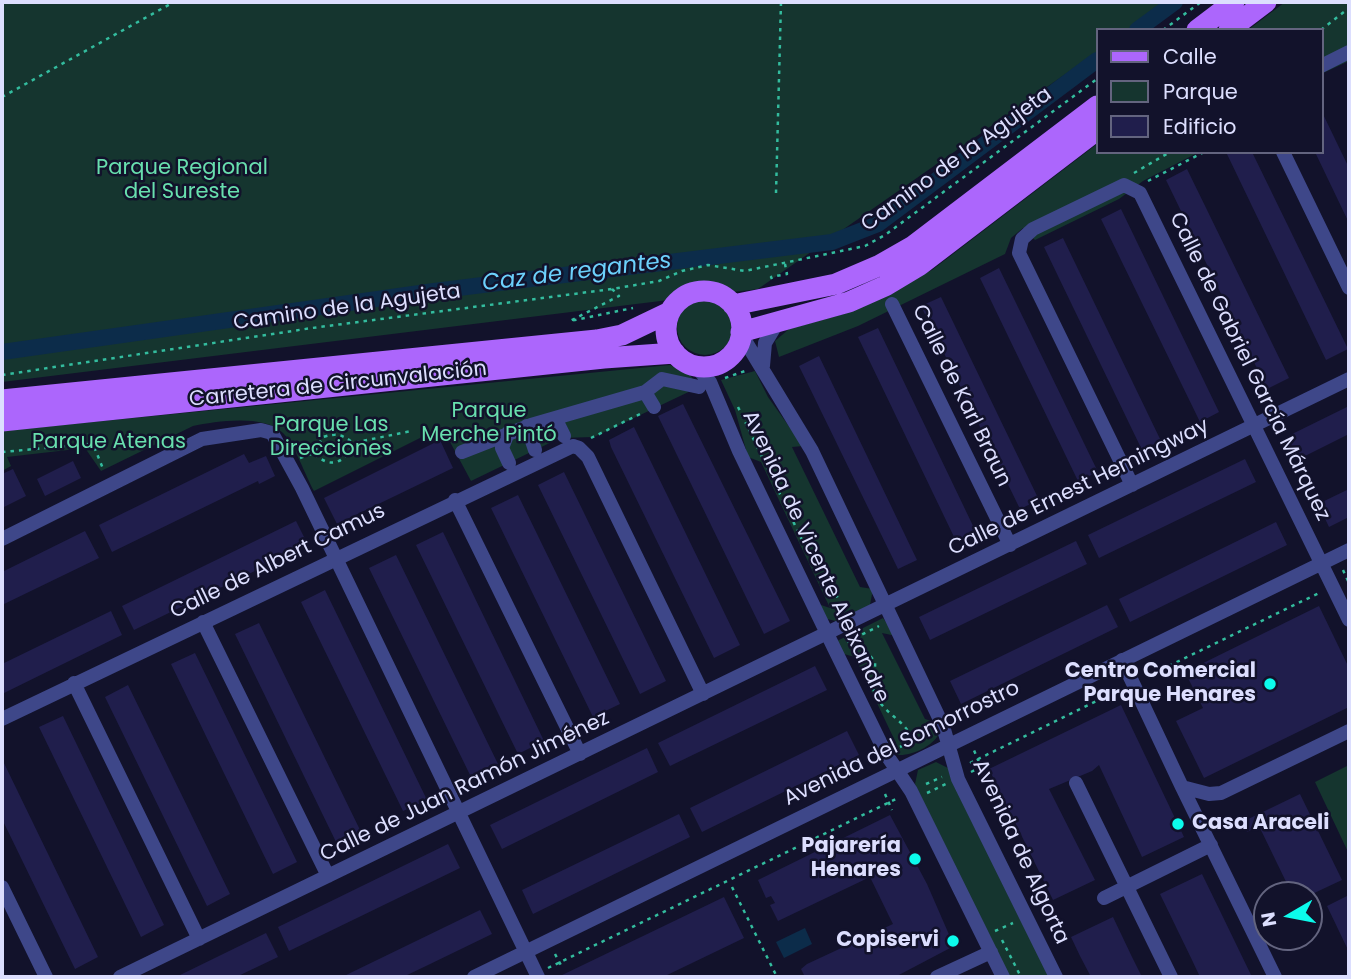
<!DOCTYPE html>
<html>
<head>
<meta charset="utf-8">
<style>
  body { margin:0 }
  #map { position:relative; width:1351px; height:979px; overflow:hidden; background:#12122b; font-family:Poppins,sans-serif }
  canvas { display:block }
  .frame { position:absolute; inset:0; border:4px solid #dcdefe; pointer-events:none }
  .legend { position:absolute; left:1096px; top:28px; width:228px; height:126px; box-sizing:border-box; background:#12122b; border:2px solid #63647f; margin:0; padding:9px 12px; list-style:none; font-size:21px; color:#dcdefe }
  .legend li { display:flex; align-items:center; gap:14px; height:35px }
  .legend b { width:35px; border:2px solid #63647f }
  .north { position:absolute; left:1253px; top:881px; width:70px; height:70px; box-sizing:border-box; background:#12122b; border:2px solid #63647f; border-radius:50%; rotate:260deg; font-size:19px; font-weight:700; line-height:28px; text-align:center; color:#dcdefe }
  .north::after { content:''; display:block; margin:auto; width:24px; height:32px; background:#0cfbec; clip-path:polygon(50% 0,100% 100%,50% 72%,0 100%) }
</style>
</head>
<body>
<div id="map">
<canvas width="1351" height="979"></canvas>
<div class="frame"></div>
<ul class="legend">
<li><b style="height:9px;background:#ac66fc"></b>Calle</li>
<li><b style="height:19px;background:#15352f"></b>Parque</li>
<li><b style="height:19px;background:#201e4c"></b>Edificio</li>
</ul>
<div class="north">N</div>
</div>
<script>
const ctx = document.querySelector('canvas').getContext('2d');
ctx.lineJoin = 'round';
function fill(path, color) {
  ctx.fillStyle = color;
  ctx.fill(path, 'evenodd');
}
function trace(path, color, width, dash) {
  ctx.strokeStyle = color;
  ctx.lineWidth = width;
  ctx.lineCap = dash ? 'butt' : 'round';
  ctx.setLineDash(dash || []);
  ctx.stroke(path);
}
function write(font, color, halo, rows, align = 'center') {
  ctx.font = font + ' Poppins,sans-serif';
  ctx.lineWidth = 5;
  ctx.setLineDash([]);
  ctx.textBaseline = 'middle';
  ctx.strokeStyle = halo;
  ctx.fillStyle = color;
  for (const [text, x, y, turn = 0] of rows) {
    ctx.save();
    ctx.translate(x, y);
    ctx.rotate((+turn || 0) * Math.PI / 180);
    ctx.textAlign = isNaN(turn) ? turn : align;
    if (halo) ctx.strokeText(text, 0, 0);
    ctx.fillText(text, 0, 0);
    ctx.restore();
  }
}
fill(new Path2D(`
  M2,2H1169L1129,30H1097V52L758,289L2,382Z
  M1285,2H1349V61L1321,74V30H1248Z
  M1097,144V152H1199L1143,181L1119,199L1035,240L1023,228L1011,238L1005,254L858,326L779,357L775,341L789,329L844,314L932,270Z
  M677 327a28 28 0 1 1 56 0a28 28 0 1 1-56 0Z
  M670,365L690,375L699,387L594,437L560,438L471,481L442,427L314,491C306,477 294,443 283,433C264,414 217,421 193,426L101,471L85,448L7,457L11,466L2,471V431Z
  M755,371L768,397L803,446L792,447L860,587L873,589L870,605L836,621L827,619L818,604L830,608L761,462L748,457L735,410L721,380Z
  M883,618L896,636L882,633L925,719L937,723L940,730C937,746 907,759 892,754L885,740L896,743L855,657L840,653L837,641Z
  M936,762L948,768L1049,977H1008L915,784L918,770Z
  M1349,765V854L1315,782Z`), '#15352f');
fill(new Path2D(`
  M805,928L812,944L784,958L776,942Z`), '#0c2c4a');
trace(new Path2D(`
  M1137,30L1175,2
  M2,352L434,291L832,242L878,224L1097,60`), '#0c2c4a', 16);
fill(new Path2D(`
  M1321,110L1349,168V223L1315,152H1321Z
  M1226,152H1252L1348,349L1326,360Z
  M1187,169L1289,378L1267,389L1166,180Z
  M1121,209L1219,412L1200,422L1101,219Z
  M1063,238L1161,441L1142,450L1044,247Z
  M999,268L1098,472L1078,481L980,278Z
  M941,297L1039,500L1020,509L921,306Z
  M878,328L976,532L956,541L858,337Z
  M819,356L917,560L898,569L799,366Z
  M683,404L790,621L764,634L658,416Z
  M1349,406V434L1297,460L1286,437Z
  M634,427L740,645L714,658L611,447L609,440Z
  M440,440L453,468L337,524L324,498Z
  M244,454L249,463L266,456L275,476L259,484L258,481L112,552L99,525Z
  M1245,459L1256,482L1099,558L1088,535Z
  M73,461L81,478L45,496L37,479Z
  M13,469L26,496L2,508V474Z
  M564,472L666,681L640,694L538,485Z
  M1349,489V517L1329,527L1318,504Z
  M518,495L620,704L593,717L491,508Z
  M296,521L308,545L134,630L122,606Z
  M1276,522L1287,545L1130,622L1119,599Z
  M85,531L99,558L2,605V572Z
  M443,532L544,741L518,754L416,545Z
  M1076,541L1087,564L930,640L919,617Z
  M396,555L498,764L471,777L369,568Z
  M325,590L427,800L403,811L301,602Z
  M1107,605L1118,627L961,704L950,681Z
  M1319,606L1349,668V707L1204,778L1176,721L1203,708L1185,672Z
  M111,611L122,635L2,694V664Z
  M259,623L361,832L337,844L235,634Z
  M195,653L297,862L273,874L171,664Z
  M815,666L827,690L670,766L658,743Z
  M128,685L230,894L207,906L105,697Z
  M1121,705L1184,837L1142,857L1099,765L1092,771L1049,789L1095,880L1053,900L989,769Z
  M63,716L164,925L141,937L39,727Z
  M847,731L859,755L702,832L690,808Z
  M647,748L658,772L502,849L490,825Z
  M2,759L98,957L75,969L2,819Z
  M1300,794L1342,880L1310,895H1285L1291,892L1259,826L1247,832L1242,822Z
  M679,814L690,837L533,914L522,890Z
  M890,815L927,884L954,946L895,977H805L801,969L807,964L893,924L888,914L870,877L778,921L770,905L775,903L771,896L766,898L758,880Z
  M448,844L460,868L289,951L278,927Z
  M1202,874L1221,913L1252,977H1200L1192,960L1160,894Z
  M1349,895V952L1327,906Z
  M724,897L744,938L663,977H558Z
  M480,910L492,934L426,966L403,977H342Z
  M1113,917L1132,957L1142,977H1091L1080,956L1071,937Z
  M266,933L278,957L236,977H176Z`), '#201e4c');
trace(new Path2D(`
  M1163,30L1201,2
  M1321,30L1349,8
  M2,97L174,2
  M1134,173L1170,152
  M1148,181L1204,152
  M776,193L781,2
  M772,279L771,277L787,274L785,264
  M612,289L619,296L570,321L633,308
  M2,375L312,328L612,289L659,281L682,271L708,265L745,271L865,246L885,235L1097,79
  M725,378L745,371
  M738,407L804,544L830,576L842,611
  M591,438L642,413
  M2,452L89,444L95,449L104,471
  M315,454C331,470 346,462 353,443
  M300,458L314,453L323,437C336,433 342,434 353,443L411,431
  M1343,570L1349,583
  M855,636L875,662C876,672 870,681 874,691C881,713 905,719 913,740L909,749
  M847,642L879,626
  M1146,677L1319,593
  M900,747L929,733
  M970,763L1121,689
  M971,772L981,767L973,748
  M926,784L942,777
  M927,793L946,784
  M885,794L892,810
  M732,887L777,977
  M995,931L1013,923
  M1002,940L1021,977
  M555,954L563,969
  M548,968L898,798`), '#33bc9e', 2.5, [3.5, 5]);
trace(new Path2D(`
  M1321,66L1349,52
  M1283,152L1349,288
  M892,304L1010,545
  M741,334L812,451L943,726L958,779L1056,977
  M694,365L710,382L739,451L834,648L886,754L911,791L1003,977
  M763,366L765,343L779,320
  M645,392L654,407
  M555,418L564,436
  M527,426L535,450
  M508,433L502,448L509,463
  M462,452L531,425L645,392L662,379L699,387
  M1132,485L1019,253L1022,239L1033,229L1124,185L1140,193L1349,620
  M455,500L580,754
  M2,539L202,439L261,430L272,433L302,488L538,977
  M203,622L328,876
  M1122,660L1182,787L1209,794L1221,793L1349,731
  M74,683L199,939
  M2,719L573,446L579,448L588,457L703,694
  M1076,783L1171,977
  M1182,787L1275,977
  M2,887L46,977
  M1104,898L1211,845
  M120,977L1349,379
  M474,977L1349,550
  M937,977L991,952`), '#3e4789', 14);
trace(new Path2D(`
  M1197,30L1234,2
  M1229,30L1266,2
  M666 329a38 38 0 1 1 76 0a38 38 0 1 1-76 0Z
  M733,305L836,284L878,266L913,246L1097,106
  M741,332L849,302L885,286L920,265L1097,130
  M2,400L597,340L622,335L670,312
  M2,421L604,358L675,353`), '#ac66fc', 21);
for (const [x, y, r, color] of [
  [1270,684,7,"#0cfbec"],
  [1178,824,7,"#0cfbec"],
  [915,859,7,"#0cfbec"],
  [953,941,7,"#0cfbec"]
]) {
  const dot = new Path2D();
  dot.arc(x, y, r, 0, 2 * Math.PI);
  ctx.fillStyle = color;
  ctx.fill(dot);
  trace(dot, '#12122b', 2.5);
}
write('21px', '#dcdefe', '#12122b', [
  ["Camino de la Agujeta",957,160,-36],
  ["Camino de la Agujeta",347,308,-8],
  ["Calle de Gabriel García Márquez",1249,367,64],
  ["Carretera de Circunvalación",338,385,-6],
  ["Calle de Karl Braun",961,396,64],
  ["Calle de Ernest Hemingway",1079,488,-26],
  ["Avenida de Vicente Aleixandre",815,557,65],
  ["Calle de Albert Camus",278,562,-26],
  ["Avenida del Somorrostro",902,744,-26],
  ["Calle de Juan Ramón Jiménez",465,787,-26],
  ["Avenida de Algorta",1020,852,65]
]);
write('21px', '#68dfae', '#12122b', [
  ["Parque Regional",182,169],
  ["del Sureste",182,193],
  ["Parque",489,412],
  ["Merche Pintó",489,436],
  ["Parque Las",331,426],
  ["Direcciones",331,450],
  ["Parque Atenas",109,443]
]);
write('bold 21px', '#dcdefe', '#12122b', [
  ["Centro Comercial",1256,672],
  ["Parque Henares",1256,696],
  ["Casa Araceli",1192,824,"left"],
  ["Pajarería",901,847],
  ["Henares",901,871],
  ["Copiservi",939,941]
], 'right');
write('italic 23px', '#6cd1fc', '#12122b', [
  ["Caz de regantes",577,273,-7]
]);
</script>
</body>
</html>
